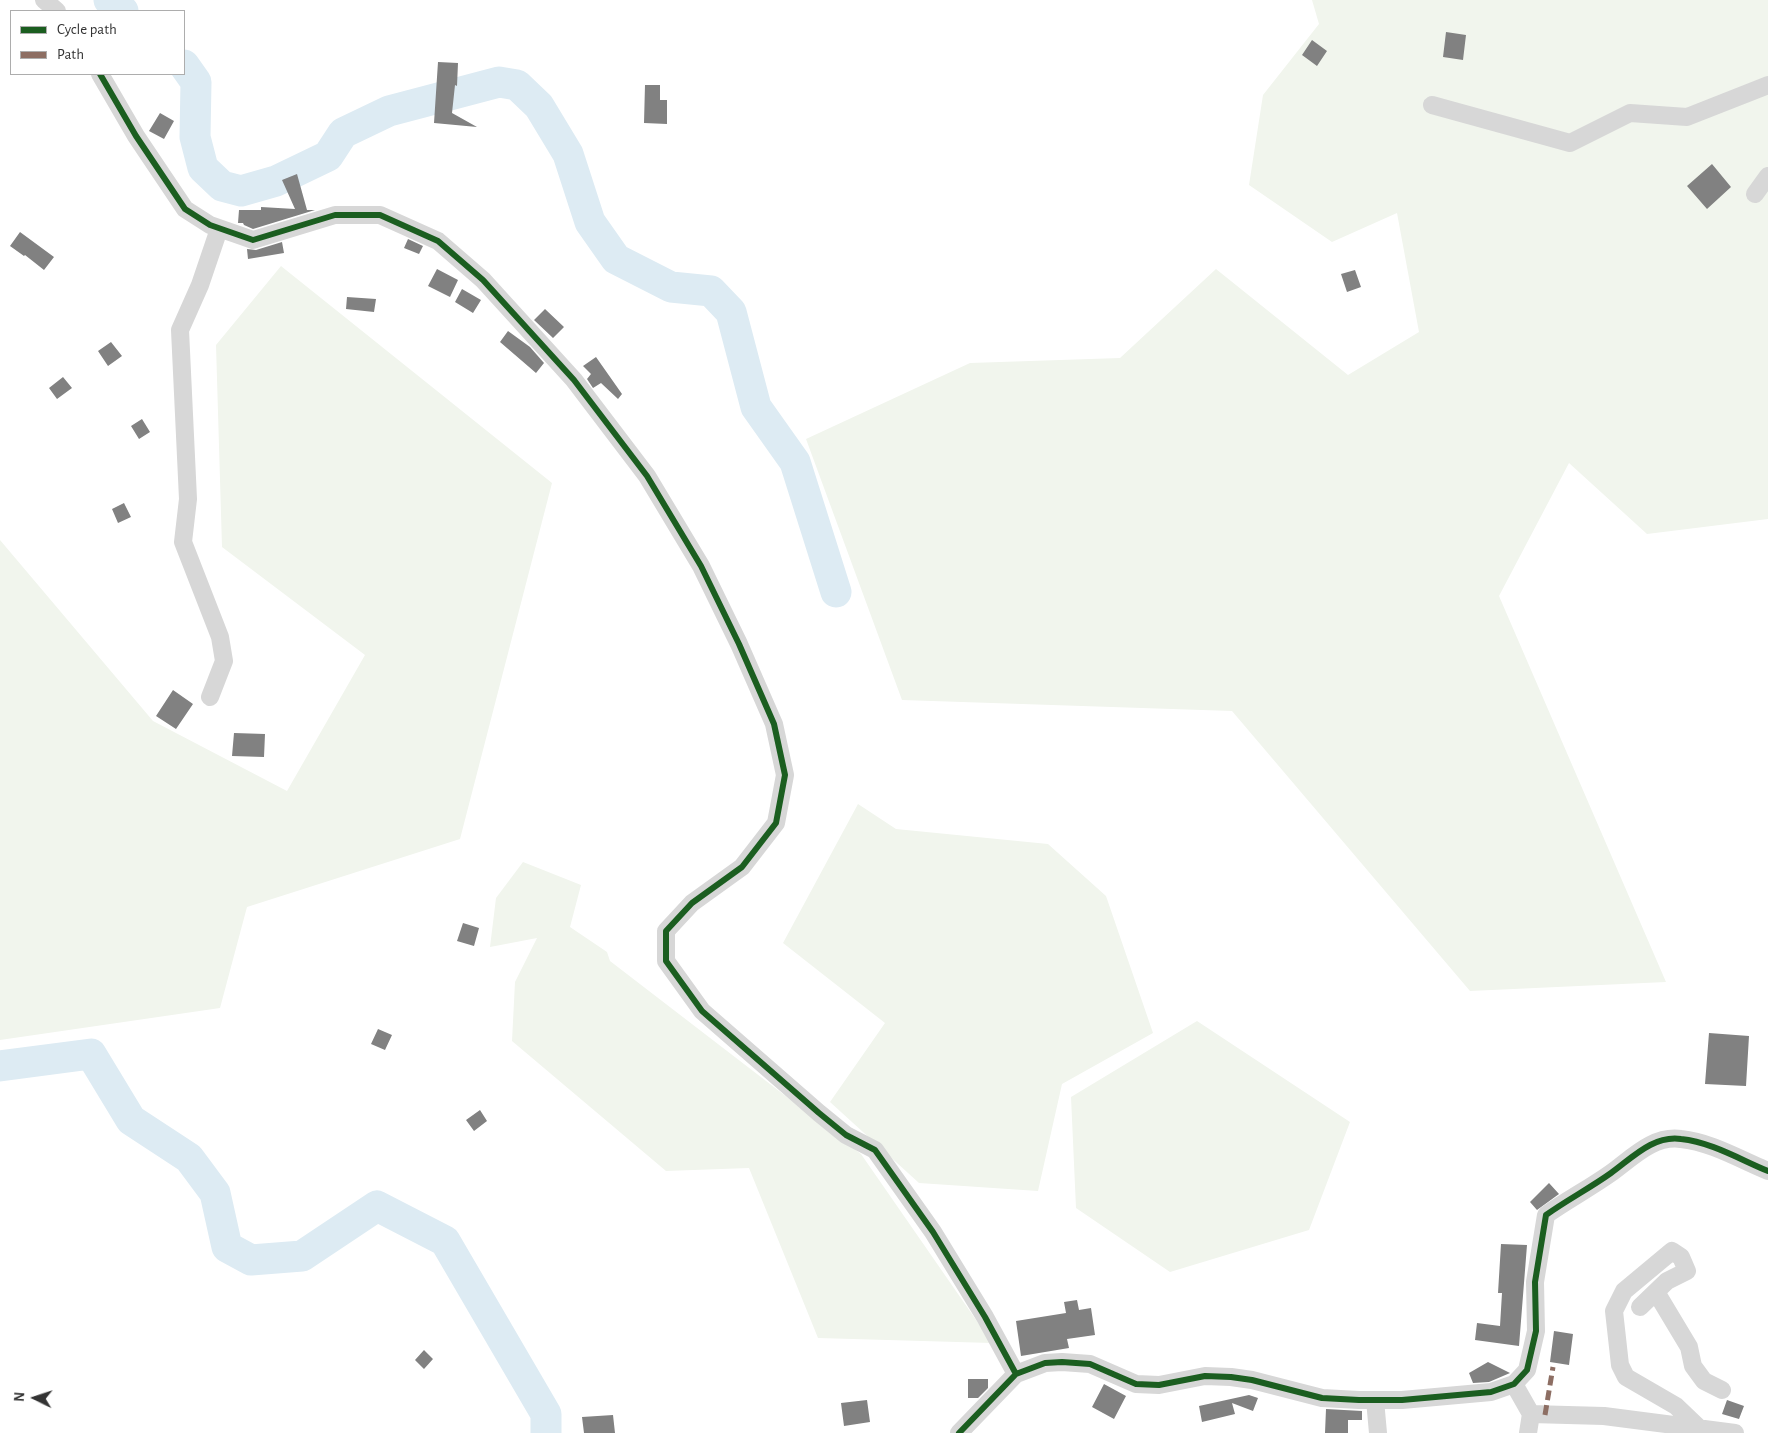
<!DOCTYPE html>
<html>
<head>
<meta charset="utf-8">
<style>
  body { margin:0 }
  #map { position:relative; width:1768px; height:1433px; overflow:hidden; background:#fff; font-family:"Alegreya Sans",sans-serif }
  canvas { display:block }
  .legend { position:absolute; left:10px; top:10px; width:175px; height:65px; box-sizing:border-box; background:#fff; border:1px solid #adadad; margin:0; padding:6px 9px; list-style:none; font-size:15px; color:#333 }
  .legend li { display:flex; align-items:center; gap:10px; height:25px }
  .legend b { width:25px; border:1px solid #adadad }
  .north { position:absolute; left:10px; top:1373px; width:50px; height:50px; -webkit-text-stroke:4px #fff; paint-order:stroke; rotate:274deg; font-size:14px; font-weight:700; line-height:20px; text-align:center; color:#333 }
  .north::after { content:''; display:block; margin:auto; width:18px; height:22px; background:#333; clip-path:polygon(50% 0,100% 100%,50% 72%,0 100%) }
</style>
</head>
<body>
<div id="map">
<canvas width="1768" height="1433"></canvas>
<ul class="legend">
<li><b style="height:6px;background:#1b5e20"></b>Cycle path</li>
<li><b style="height:6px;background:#8d6e63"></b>Path</li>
</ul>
<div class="north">N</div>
</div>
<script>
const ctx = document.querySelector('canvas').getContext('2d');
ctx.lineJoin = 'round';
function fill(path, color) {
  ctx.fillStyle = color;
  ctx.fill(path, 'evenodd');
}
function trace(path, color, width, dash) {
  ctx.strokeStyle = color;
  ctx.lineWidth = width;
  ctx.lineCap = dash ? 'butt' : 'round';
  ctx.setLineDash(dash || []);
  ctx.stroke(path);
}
fill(new Path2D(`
  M1312,0H1768V519L1647,534L1569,463L1499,596L1666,982L1470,991L1232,711L902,700L806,439L970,363L1120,358L1216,269L1348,375L1419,332L1397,213L1332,242L1249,185L1263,95L1319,24Z
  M281,266L552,483L460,839L247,907L220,1008L0,1040V540L153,721L287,791L365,655L222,547L216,345Z
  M858,804L896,829L1048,844L1106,896L1153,1033L1062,1084L1038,1191L919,1183L830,1102L885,1023L783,943Z
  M523,862L581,885L570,927L607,952L610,961L861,1154L992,1343L818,1338L749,1168L666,1171L512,1041L515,982L537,938L490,947L496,898Z
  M1197,1021L1350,1122L1309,1230L1170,1272L1076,1208L1071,1097Z`), '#f1f5ed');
trace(new Path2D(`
  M109,0L123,11
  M184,65L196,82L195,137L203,168L222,186L241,191L276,181L328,156L343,133L389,111L499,82L517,85L539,106L568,154L590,222L616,259L671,287L711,291L731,312L756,407L795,462L836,592
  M0,1066L91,1054L131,1120L189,1158L215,1193L227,1247L251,1260L302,1256L377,1206L445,1241L546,1414V1433`), '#ddebf3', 31);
fill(new Path2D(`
  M1446,32L1466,35L1463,60L1443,57Z
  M1312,40L1327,51L1317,66L1302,55Z
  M438,62L458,63L457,86L455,85L452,113L477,127L434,123Z
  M645,85H660V100H667V124L644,123Z
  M160,113L174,121L164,139L149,131Z
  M1712,164L1731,187L1707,209L1687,186Z
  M297,174L307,210H315L253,229L244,225L243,223H238L239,210H261V207L295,209L282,180Z
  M20,232L54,257L44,270L25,255L24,256L10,246Z
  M408,239L423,246L419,254L404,248Z
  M282,242L284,253L248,259L247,249L256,250Z
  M437,269L458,280L450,297L428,286Z
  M1355,270L1361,287L1347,292L1341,274Z
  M462,289L481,300L473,313L455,302Z
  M347,297L376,299L374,312L346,309Z
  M545,309L564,327L553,338L534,320Z
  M508,331L530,347L544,363L536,373L500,342Z
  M111,342L122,356L108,366L98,351Z
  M596,357L622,394L618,399L601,383L593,388L587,379L591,374L583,366Z
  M63,377L72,388L57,399L49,388Z
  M142,419L150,432L139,439L131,426Z
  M124,503L131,517L118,523L112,509Z
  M173,690L193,704L176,729L156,716Z
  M234,733L265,734L264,757L232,756Z
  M463,923L479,928L474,946L457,941Z
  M378,1029L392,1035L385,1050L371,1044Z
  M1709,1033L1749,1036L1746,1086L1705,1084Z
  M480,1110L487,1121L474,1131L466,1120Z
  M1549,1183L1559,1194L1537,1210L1530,1202Z
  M1501,1244L1527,1245L1519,1346L1475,1340L1477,1323L1500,1326L1502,1293H1498Z
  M1077,1300L1079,1310L1091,1308L1095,1335L1067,1339L1069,1348L1021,1356L1016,1321L1066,1313L1064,1302Z
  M1554,1331L1573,1334L1569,1365L1550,1362Z
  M424,1350L433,1359L424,1369L415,1360Z
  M1488,1362L1510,1373L1489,1382L1473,1383L1469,1373Z
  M968,1379H988V1388L978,1398H968Z
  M1104,1384L1126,1396L1114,1419L1092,1407Z
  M1249,1395L1258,1398L1253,1411L1232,1403L1235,1414L1202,1422L1199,1406Z
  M867,1400L870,1422L844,1426L841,1403Z
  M1727,1400L1744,1406L1739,1419L1722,1414Z
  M1326,1409L1362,1411V1420H1348V1433H1325Z
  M613,1415L615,1433H584L582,1417Z`), '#818181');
trace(new Path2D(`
  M44,0L57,11
  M100,74L136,136L185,209L210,225L253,240L335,215H380L438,241L483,280L574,380L647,476L701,566L739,644L774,724L785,775L776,823L742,867L692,903L666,931V961L702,1011L819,1113L846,1135L875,1150L933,1232L985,1317L1016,1374
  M1432,105L1570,143L1630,113L1687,117L1768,85
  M1755,194L1768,176
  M210,697L224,661L220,637L183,542L188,499L180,330L200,285L219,229
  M1656,1292L1689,1347L1693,1366L1704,1381L1722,1390
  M1640,1307L1667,1281L1687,1271L1681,1257L1672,1251L1624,1291L1614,1311L1620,1365L1626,1377L1676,1406L1698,1427
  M1514,1384L1531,1414L1604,1416L1735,1433
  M1375,1400L1378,1433
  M959,1433L1016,1374L1045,1363L1062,1362L1090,1364L1136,1384L1159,1385L1205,1376L1231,1377L1252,1380L1322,1398L1359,1400H1402L1491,1392L1514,1384L1527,1370L1536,1331L1535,1282L1546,1215C1567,1200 1590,1188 1611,1173C1632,1158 1653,1135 1681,1139C1711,1142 1741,1160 1768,1171
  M1528,1433L1531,1414`), '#d7d7d7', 18);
trace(new Path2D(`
  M1545,1415L1553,1367`), '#8d6e63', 5, [10, 5]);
trace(new Path2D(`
  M100,74L136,136L185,209L210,225L253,240L335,215H380L438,241L483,280L574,380L647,476L701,566L739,644L774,724L785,775L776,823L742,867L692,903L666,931V961L702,1011L819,1113L846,1135L875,1150L933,1232L985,1317L1016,1374
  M959,1433L1016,1374L1045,1363L1062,1362L1090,1364L1136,1384L1159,1385L1205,1376L1231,1377L1252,1380L1322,1398L1359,1400H1402L1491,1392L1514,1384L1527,1370L1536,1331L1535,1282L1546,1215C1567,1200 1590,1188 1611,1173C1632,1158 1653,1135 1681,1139C1711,1142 1741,1160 1768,1171`), '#1b5e20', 6);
</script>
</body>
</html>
